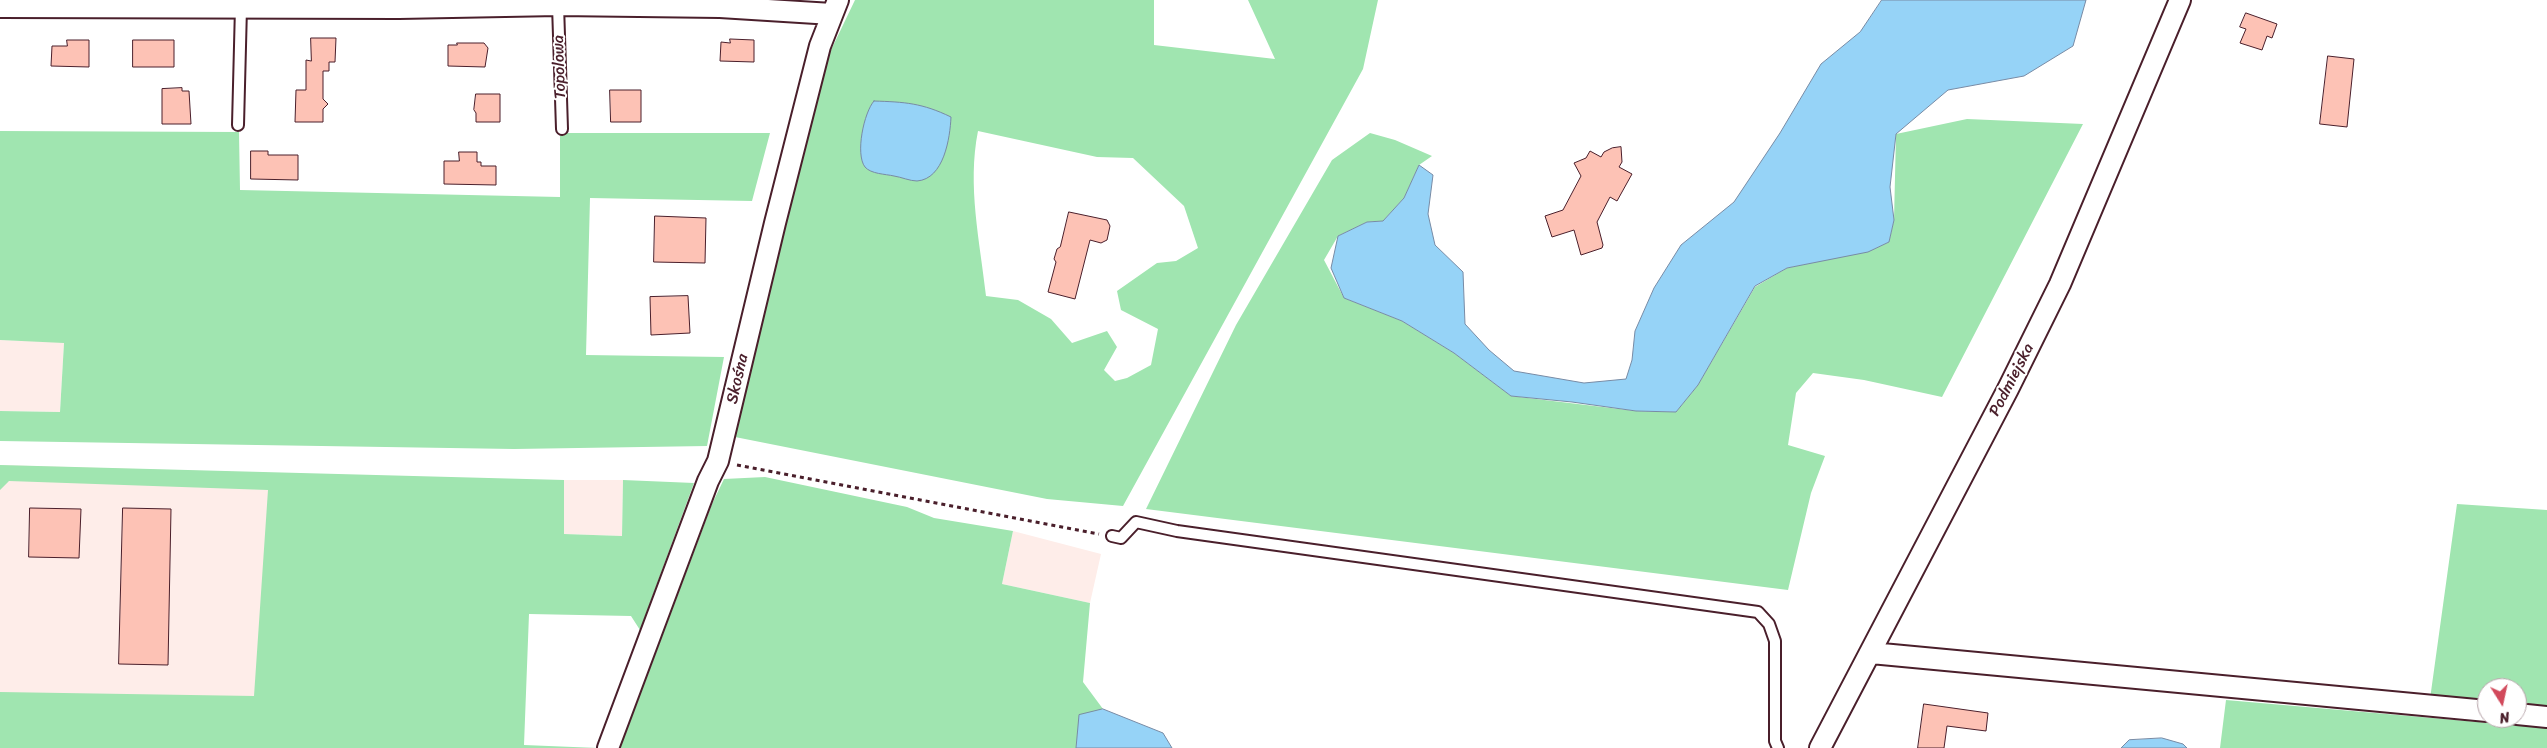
<!DOCTYPE html>
<html>
<head>
<meta charset="utf-8">
<style>
  body { margin:0 }
  #map { position:relative; width:2547px; height:748px; overflow:hidden; background:#fff; font-family:Sriracha,sans-serif }
  canvas { display:block }
  .north { position:absolute; left:2477px; top:678px; width:50px; height:50px; box-sizing:border-box; background:#fff; border:1px solid #b7a5aa; border-radius:50%; rotate:170deg; font-size:14px; font-weight:700; line-height:20px; text-align:center; color:#4a1f2b }
  .north::after { content:''; display:block; margin:auto; width:18px; height:22px; background:#d1495b; clip-path:polygon(50% 0,100% 100%,50% 72%,0 100%) }
</style>
</head>
<body>
<div id="map">
<canvas width="2547" height="748"></canvas>
<div class="north">N</div>
</div>
<script>
const ctx = document.querySelector('canvas').getContext('2d');
ctx.lineJoin = 'round';
function fill(path, color) {
  ctx.fillStyle = color;
  ctx.fill(path, 'evenodd');
}
function trace(path, color, width, dash) {
  ctx.strokeStyle = color;
  ctx.lineWidth = width;
  ctx.lineCap = dash ? 'butt' : 'round';
  ctx.setLineDash(dash || []);
  ctx.stroke(path);
}
function write(font, color, halo, rows, align = 'center') {
  ctx.font = font + ' Sriracha,sans-serif';
  ctx.lineWidth = 4;
  ctx.setLineDash([]);
  ctx.textBaseline = 'middle';
  ctx.strokeStyle = halo;
  ctx.fillStyle = color;
  for (const [text, x, y, turn = 0] of rows) {
    ctx.save();
    ctx.translate(x, y);
    ctx.rotate((+turn || 0) * Math.PI / 180);
    ctx.textAlign = isNaN(turn) ? turn : align;
    if (halo) ctx.strokeText(text, 0, 0);
    ctx.fillText(text, 0, 0);
    ctx.restore();
  }
}
fill(new Path2D(`
  M0,340L64,342L60,412L0,411Z
  M0,465L307,474L299,739L0,748Z
  M564,480H623L622,536L564,534Z
  M1013,531L1101,554L1090,603L1002,584Z`), '#feede9');
fill(new Path2D(`
  M855,0H1154V45L1275,59L1248,0H1378L1363,69L1123,506L1047,499L735,437L820,73ZM978,131L1097,157L1133,158L1184,206L1198,248L1176,261L1157,263L1117,291L1121,310L1158,329L1151,365L1127,378L1115,381L1104,370L1117,347L1107,331L1072,343L1051,319L1018,300L986,296C980,241 967,186 978,131Z
  M1967,119L2083,124L1942,397L1864,380L1813,373L1796,393L1788,445L1825,456L1811,493L1788,590L1146,509L1236,325L1332,160L1370,133L1395,140L1432,156L1419,165L1404,198L1383,221L1367,222L1338,236L1324,260L1344,298L1402,321L1454,353L1511,396L1636,411L1676,412L1698,385L1755,287L1787,268L1874,249L1889,242L1894,220L1896,134Z
  M0,131L239,132L240,190L560,197V133H770L752,201L590,198L586,355L724,357L707,446L514,449L0,441V411L60,412L64,343L0,340Z
  M0,465L564,480V534L622,536L623,480L694,483L640,630L631,616L529,614L524,745L598,748H0V692L254,696L268,490L9,481L0,490Z
  M765,477L907,507L934,518L1013,531L1002,584L1090,603L1083,682L1103,709L1080,716L1076,748H620L712,504L724,479Z
  M2457,504L2547,510V708L2517,706V688H2487V703L2430,699Z
  M2226,700L2547,728V748H2220Z`), '#a0e5b0');
const water = new Path2D(`
  M1882,0H2086L2073,46L2024,76L1948,90L1896,134L1890,187L1894,220L1889,242L1868,252L1787,268L1755,286L1698,385L1676,412L1636,411L1572,402L1511,396L1454,353L1402,321L1344,298L1331,268L1338,236L1367,222L1383,221L1404,198L1419,165L1433,175L1428,214L1435,245L1463,272L1465,324L1489,350L1514,371L1584,383L1626,379L1632,360L1635,331L1654,288L1681,245L1734,202L1780,133L1821,64L1860,32Z
  M874,101C905,102 922,103 951,117C950,138 944,179 917,181C910,181 901,177 894,176C885,174 871,174 865,167C855,154 864,112 874,101Z
  M1103,709L1163,733L1172,748H1076L1079,715Z
  M2162,738L2183,744L2187,748H2121L2129,740Z`);
fill(water, '#96d3f7');
trace(water, '#788ba5', 1);
const building = new Path2D(`
  M2246,13L2277,24L2272,38L2267,36L2262,50L2240,43L2246,29L2240,27Z
  M311,38H336L335,62H329V71H323V99L328,104L323,109V122H295L296,90H306V60L311,61Z
  M730,39L754,40V62L720,61L721,42L730,43Z
  M67,40H89V67L51,66L52,46H67Z
  M133,40H174V67H133Z
  M457,43H484L488,48L485,67L448,66V45H457Z
  M2328,56L2354,59L2347,127L2320,124Z
  M182,88V91H189L191,124H162V89Z
  M610,90H641V122H611Z
  M476,94H500V122H476V113L474,110Z
  M1621,147L1622,162L1619,167L1632,174L1617,201L1610,197L1597,222L1603,245L1602,248L1581,255L1574,230L1552,237L1545,216L1563,210L1581,176L1574,163L1586,158L1590,151L1601,157L1604,152L1612,148Z
  M251,151H268V155H298V180L251,179Z
  M459,152H477V162H481V166H496V185L444,184V161H459Z
  M1069,212L1107,220L1110,226L1107,240L1101,243L1090,240L1075,299L1048,292L1056,262L1054,259L1057,249L1060,247Z
  M655,216L706,218L705,263L654,262Z
  M688,296L690,333L651,335L650,297Z
  M30,508L81,509L79,558L29,557Z
  M123,508L171,509L168,665L119,664Z
  M1924,704L1988,713L1986,731L1947,726L1944,748H1918Z`);
fill(building, '#fdc2b5');
trace(building, '#4a1f2b', 1);
const service = new Path2D(`
  M558,5L562,129
  M238,125L241,7
  M1112,536L1121,538L1136,522L1177,531L1758,612L1769,624L1775,641V741L1778,748`);
const minor = new Path2D(`
  M0,7L399,8L558,5L720,7L832,14
  M1871,653L2487,711
  M2517,714L2547,717
  M608,748L708,481L718,461L775,223L820,46L838,0
  M1820,748L2008,389L2060,284L2180,0`);
trace(service, '#4a1f2b', 14);
trace(minor, '#4a1f2b', 24);
trace(new Path2D(`
  M737,465L1099,534`), '#4a1f2b', 3, [4, 4]);
trace(service, '#fff', 10);
trace(minor, '#fff', 20);
write('16px', '#4a1f2b', '#fff', [
  ["Topolowa",560,67,-92],
  ["Skośna",738,379,-77],
  ["Podmiejska",2012,380,-63]
]);
</script>
</body>
</html>
